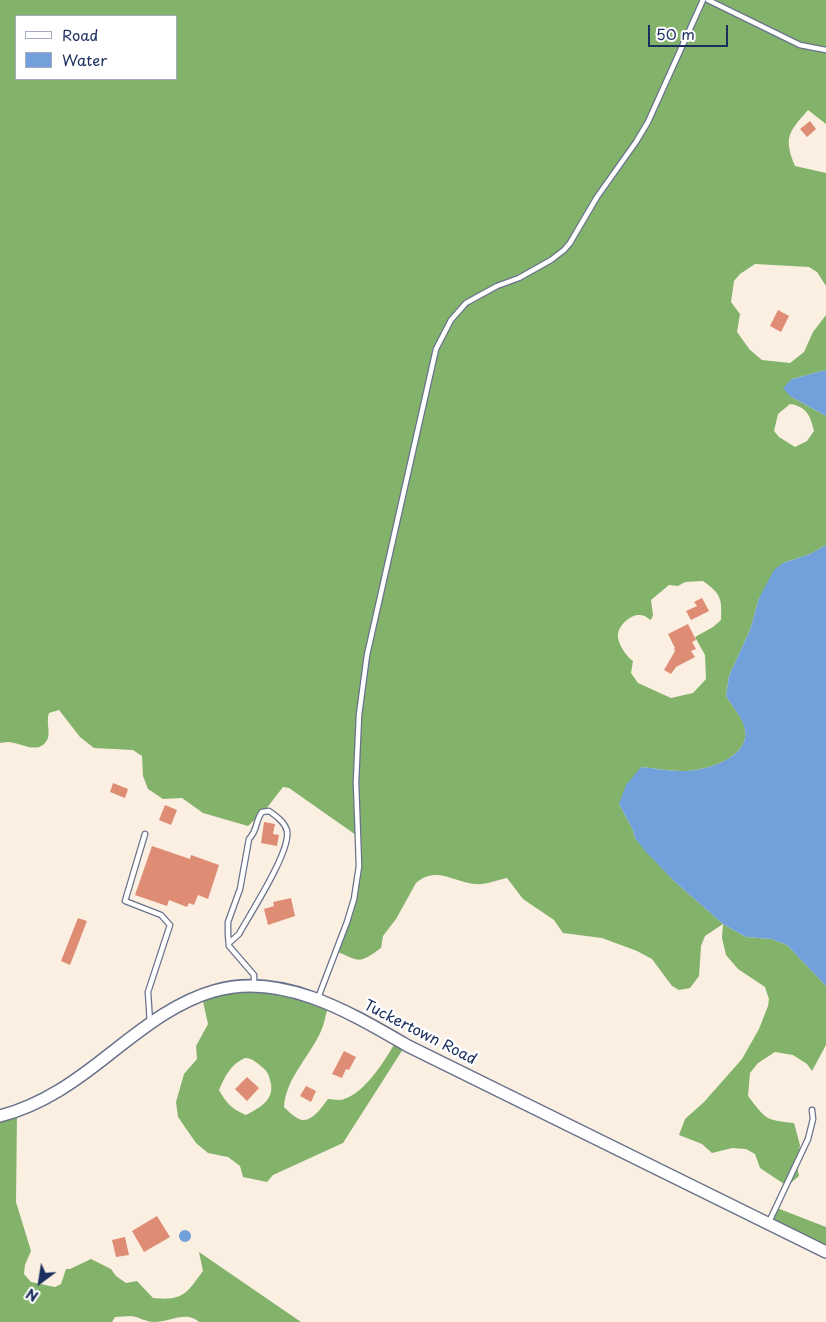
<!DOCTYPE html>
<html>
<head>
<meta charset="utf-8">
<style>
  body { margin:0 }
  #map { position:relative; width:826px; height:1322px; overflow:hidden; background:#faefe1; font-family:"Playpen Sans",sans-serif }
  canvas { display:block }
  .legend { position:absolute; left:15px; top:15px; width:162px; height:65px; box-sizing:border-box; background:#fff; border:1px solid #a4acbf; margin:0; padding:6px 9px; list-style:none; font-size:15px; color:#1b2f5e }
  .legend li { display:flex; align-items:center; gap:10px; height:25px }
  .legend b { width:25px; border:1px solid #a4acbf }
  .north { position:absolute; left:15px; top:1257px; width:50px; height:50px; -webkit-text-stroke:4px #fff; paint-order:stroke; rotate:211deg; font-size:14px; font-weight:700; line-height:20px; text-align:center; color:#1b2f5e }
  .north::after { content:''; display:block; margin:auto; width:18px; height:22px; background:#1b2f5e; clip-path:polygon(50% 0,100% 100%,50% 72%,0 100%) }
  .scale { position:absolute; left:648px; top:25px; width:80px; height:22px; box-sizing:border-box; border:2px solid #1b2f5e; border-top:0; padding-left:6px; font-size:15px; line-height:18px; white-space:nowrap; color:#1b2f5e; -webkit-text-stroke:4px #fff; paint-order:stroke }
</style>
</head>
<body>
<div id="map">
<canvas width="826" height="1322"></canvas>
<ul class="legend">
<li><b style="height:6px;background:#fff"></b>Road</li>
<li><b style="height:14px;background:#71a0da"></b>Water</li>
</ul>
<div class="north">N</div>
<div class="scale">50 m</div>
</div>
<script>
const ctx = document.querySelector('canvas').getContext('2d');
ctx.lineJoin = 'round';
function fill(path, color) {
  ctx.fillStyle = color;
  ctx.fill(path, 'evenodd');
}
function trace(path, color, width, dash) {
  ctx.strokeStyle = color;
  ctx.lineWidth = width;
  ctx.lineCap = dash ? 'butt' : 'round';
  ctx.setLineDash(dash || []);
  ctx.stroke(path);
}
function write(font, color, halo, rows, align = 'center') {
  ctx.font = font + ' "Playpen Sans",sans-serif';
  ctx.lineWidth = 5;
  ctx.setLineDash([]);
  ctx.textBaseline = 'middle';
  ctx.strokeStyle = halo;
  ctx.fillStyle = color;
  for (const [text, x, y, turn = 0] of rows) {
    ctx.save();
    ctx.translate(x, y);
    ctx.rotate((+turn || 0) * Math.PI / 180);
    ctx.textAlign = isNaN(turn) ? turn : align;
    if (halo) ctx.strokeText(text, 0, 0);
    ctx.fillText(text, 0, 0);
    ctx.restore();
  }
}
fill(new Path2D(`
  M0,0H826V124L808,110C789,132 783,137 795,166L826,173V286L817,272L809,267L755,264L740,274L734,281L731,302L740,314L737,332L750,350L762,360L790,363L804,352L813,332L826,315V370L792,379L790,396L826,416V545L810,554L783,563L759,598L750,630L729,676L726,696C732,706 743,717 745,730C750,759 702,772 680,771C667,771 654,768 641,767L619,804L633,830L635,838L646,851L674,881L723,924L746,937L772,939L787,945L826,986V1045L812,1071L807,1064L793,1055L775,1052L758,1063L750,1073L748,1096C766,1119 764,1120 794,1123L800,1145L797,1166L799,1176L787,1186L760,1168L755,1154L746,1149L732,1148L712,1153L702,1144L679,1135L685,1119L704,1102L742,1059L759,1029L768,1006L769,999L765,987L738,969L726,955L722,938L723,924L705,936L701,946L699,976L690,988L679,990L672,986L652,959L637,951L602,938L563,933L554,920L523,899L507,878C497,880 485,885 476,884C454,883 437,865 416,883L396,919L383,936L381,948C359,964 360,962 336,951L352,904L357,869L356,835L289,788L283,787L266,809L248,826L203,813L182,798L163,799L148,789L143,776L142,756L133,750L94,748L80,737L59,710L49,713C46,721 50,731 48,738C40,757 20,742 8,742C5,742 3,743 0,743ZM16,16H176V79H16ZM790,404C807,407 810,415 814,431L807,441L795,447L779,437L774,431L778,414ZM703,581C721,594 722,598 721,620L713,627L695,637L705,655L706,679L693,693L671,698L638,683L631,673L633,661C626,656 617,643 618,634C619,625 631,614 640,615C645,615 647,618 651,620L653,615L651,600L669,585L678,586L685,582Z
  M264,988L328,1007C326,1013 325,1020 323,1026C313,1054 286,1076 284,1107C288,1111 292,1115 297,1118C310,1126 321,1108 328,1099C333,1099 340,1101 344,1099C365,1093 386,1059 396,1041L405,1046L343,1143L273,1175L267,1182L243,1177L240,1166L228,1157L208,1153L196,1143L178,1117L176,1102L184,1074L197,1059L196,1046L208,1024L202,997ZM245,1058C252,1058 256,1062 262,1067C267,1071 268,1073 270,1080C276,1099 261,1107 246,1115C232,1109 226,1103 219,1090C225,1076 231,1064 245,1058Z
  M17,1112L16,1202L31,1251L25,1265L24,1274L31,1282L55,1287L61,1284L66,1269H70L91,1259L111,1269L116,1276L126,1283L137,1281L153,1298C183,1301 186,1294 203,1271L199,1252L301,1322H199C187,1310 169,1322 154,1322C146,1322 139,1317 131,1316C126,1316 120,1317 115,1317L112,1322H0V1116Z
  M777,1208L826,1227V1252L770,1224Z`), '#83b26b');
fill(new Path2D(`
  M826,370V416L790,396L783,388L792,379Z
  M826,545V986L787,945L772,939L746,937L723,924L674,881L645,851L635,838L633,830L619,804L626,785L641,767C654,768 667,771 680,771C702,772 750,759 745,730C743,718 732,706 726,696L729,676L750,630L759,598L774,570L783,563L810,554Z
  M179 1236a6 6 0 1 1 12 0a6 6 0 1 1-12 0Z`), '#71a0da');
fill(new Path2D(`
  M810,121L816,129L807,137L800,129Z
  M778,310L789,316L781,332L770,326Z
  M702,598L709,611L691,620L686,611L697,606L694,602Z
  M688,624L696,640L692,642L696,649L691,651L695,657L676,667L671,674L664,670L675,651L674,648H675L668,634Z
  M113,783L128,789L125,798L110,792Z
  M165,805L177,810L171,825L159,820Z
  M264,822L275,824L273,834L279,835L277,846L261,843Z
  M152,846L190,859L191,855L219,865L208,899L198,895L194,905L189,903L187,907L169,900L167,906L135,895Z
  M291,898L295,916L268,925L264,909L274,906L273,902Z
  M78,918L87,921L70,965L61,961Z
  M344,1051L356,1057L349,1070L346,1069L342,1078L332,1074Z
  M247,1077L259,1088L247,1101L235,1089Z
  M306,1086L316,1091L311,1102L300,1096Z
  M157,1216L170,1237L144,1252L132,1231Z
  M125,1237L129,1255L116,1257L112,1240Z`), '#df8c75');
const service = new Path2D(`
  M708,0L800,45L826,50
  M145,834L125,901L161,915L170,925L148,992L150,1023
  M229,943L239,934C250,914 291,851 287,831C285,822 276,816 269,811L262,812C255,821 258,830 249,839L240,889L228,922V934L229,946L254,975V985
  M318,998L347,922L354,899L359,866L356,782L359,715L367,655L436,349L451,320L466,303L497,286L519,278L551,260L564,250L570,243L597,197L636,142L648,122L703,0
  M769,1222L808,1139L813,1119L812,1110`);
const tertiary = new Path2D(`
  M0,1116C43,1105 77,1080 111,1053C142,1029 175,1002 214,991C282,971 351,1013 408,1046L826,1252`);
trace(service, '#69728c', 7);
trace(tertiary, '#69728c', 14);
trace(service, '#fff', 4.5);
trace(tertiary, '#fff', 11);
write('15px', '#1b2f5e', '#fff', [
  ["Tuckertown Road",420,1033,27]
]);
</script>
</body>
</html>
